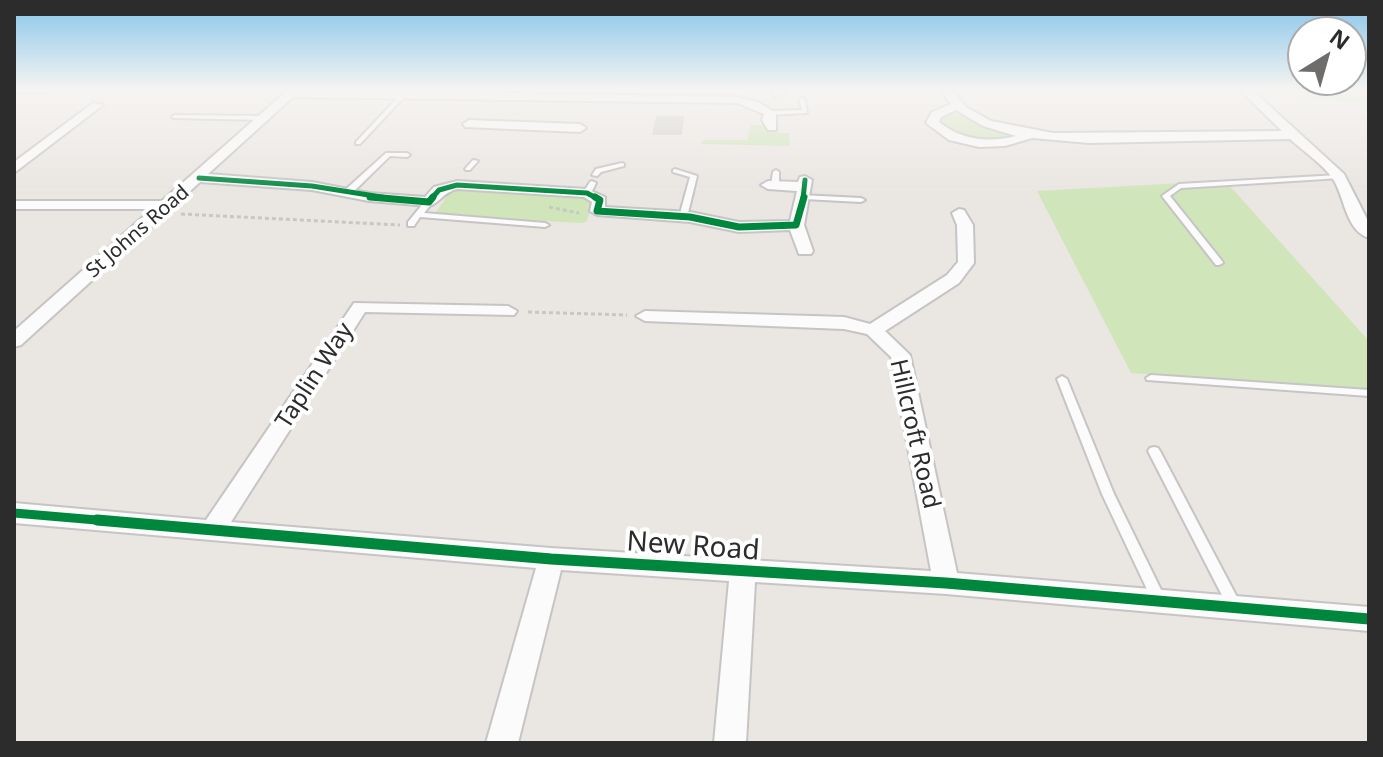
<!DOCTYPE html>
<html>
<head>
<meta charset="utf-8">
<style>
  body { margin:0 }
  #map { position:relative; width:1383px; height:757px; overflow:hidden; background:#eae6e2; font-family:"Noto Sans",sans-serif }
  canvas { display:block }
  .frame { position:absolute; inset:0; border:16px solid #2c2c2c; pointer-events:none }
  .north { position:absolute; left:1287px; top:16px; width:80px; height:80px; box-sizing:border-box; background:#fff; border:2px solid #ababab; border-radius:50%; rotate:37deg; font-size:22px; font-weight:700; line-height:32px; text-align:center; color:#2c2c2c }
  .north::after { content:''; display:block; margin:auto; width:28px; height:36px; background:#6e6d6c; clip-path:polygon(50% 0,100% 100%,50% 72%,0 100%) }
</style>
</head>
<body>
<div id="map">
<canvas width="1383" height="757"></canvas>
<div class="frame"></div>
<div class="north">N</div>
</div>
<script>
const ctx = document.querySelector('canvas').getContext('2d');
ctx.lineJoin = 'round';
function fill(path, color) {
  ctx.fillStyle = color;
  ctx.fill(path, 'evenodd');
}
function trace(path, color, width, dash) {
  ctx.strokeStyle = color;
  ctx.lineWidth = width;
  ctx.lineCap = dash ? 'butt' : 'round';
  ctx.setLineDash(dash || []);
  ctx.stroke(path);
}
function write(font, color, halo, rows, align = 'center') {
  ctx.font = font + ' "Noto Sans",sans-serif';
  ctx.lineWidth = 8;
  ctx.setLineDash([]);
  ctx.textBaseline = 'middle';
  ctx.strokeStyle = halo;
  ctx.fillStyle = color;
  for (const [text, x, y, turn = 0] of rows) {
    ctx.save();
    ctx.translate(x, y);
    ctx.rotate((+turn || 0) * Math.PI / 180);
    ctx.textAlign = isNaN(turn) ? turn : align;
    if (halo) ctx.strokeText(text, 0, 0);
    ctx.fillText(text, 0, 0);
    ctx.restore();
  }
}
fill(new Path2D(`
  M1257,89H1369V104L1262,94Z
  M949,113L961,114L1014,135L1015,138C993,144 953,143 939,121Z
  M751,124L764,126L769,132L789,133L790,146L701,144L703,140H747Z
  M1324,175L1327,178L1229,185L1369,341V390L1131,373L1037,191Z
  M456,189L582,197L591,199L593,204L586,222L580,223L434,215L450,192Z`), '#d0e5ba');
fill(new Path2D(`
  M656,116H684L682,135H652Z`), '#d1cecb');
const lane = new Path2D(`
  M401,94L406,95L360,144H356V142Z
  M802,98L805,100L807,113L770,115L767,113L770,111L802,110L799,100Z
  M175,115L265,116L268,118L265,120L173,118L172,117Z
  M386,153H407L410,155L407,157L390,156L350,195H344V191Z
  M473,160L478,161L470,170H466L465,169Z
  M622,163L624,164V166L601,172L597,176L592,175L596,169Z
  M675,169L697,176L687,217L683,219L679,217L690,177L673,172V170Z
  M776,170L779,172V185L775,187L771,185L773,172Z
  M1339,175L1341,176V178L1181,188L1170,196L1222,261L1223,263L1219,265H1216L1162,196L1179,184Z
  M592,181L596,183L591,193L584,195L583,193L590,182Z
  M801,195L861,198L865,200L861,202L804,199L800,197Z
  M426,200L433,202L424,213L545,223L549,225L545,227L420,217L414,226H408V222Z
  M1151,375L1369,390V396L1147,380L1146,378Z
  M1062,376L1067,379L1114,494L1165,598L1163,602L1158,604L1153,602L1102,494L1057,379Z
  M1154,447L1158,448L1160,451L1239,601L1241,605L1239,609L1234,611L1229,609L1148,451L1150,448Z`);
const street = new Path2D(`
  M14,89H50L45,92L14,93Z
  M289,89L737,97L758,102L776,113V130H768L762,120L764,114L737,103L293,97L208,174L312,182L369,193L425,197L434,187L457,181L587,189L605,197V207L690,212L739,222L790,221L797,191L768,189L761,185L768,181L798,182L800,177L805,176L812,180L804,225L813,251L811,254H799L790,230L739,232L690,222L597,215L590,211L592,202L584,197L457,189C442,193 439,204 429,206L369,201L312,190L200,182L21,345L14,347V331L152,209H14V201H162Z
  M771,89H782L785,94L775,96Z
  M940,89H951L966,107L991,121L1053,133L1282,131L1239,89H1251L1344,174L1369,223V238C1345,230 1345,197 1333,179C1323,164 1303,151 1290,139L1089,143L1032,138L1005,146L979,147L949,140L926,123L932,112L951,104ZM956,110L983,126L1016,136C989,143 961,140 939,122L941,117Z
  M93,103L103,105L14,173V162Z
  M469,120L580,124L586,128L580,132L465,127L463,124Z
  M959,209L964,210L973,225L974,263L959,283L885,331L910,355L957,573L1369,607V631L946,594L755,582L746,743H714L729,581L561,570L518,743H486L536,568L14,523V503L206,520L354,303L508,306L517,311L514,315L365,312L231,522L551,548L931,571L891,357L867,334L844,329L645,321L636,316L645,311L844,317L870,324L947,275L958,262L957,225L952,213Z`);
trace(lane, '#c6c4c4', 4);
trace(street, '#c6c4c4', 4);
trace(new Path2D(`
  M549,207L579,213
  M181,214L400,225
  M528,312L627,315`), '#c7c7c6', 3, [4, 3]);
fill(lane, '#fcfbfb');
fill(street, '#fcfbfb');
trace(new Path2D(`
  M199,178L312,186L394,199
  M431,199L439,190L457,185L587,193L598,199
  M803,199L805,180`), '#00873e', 5);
trace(new Path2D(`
  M370,197L429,202L433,197
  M595,197L600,200L597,211L690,217L739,227L796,225L804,197`), '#00873e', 7);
trace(new Path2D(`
  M14,513L120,522`), '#00873e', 9);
trace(new Path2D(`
  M97,520L551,559L946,583L1369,619`), '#00873e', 11);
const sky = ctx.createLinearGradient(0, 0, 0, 195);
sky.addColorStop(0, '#86c5ea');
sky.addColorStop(0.46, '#f6f4f2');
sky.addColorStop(1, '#f6f4f200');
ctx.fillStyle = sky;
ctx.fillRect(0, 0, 1383, 195);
write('20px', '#2c2c2c', '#fff', [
  ["St Johns Road",138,232,-41]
]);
write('24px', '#2c2c2c', '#fff', [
  ["Taplin Way",315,376,-57],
  ["Hillcroft Road",914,434,77]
]);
write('28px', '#2c2c2c', '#fff', [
  ["New Road",693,547,4]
]);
</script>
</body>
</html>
